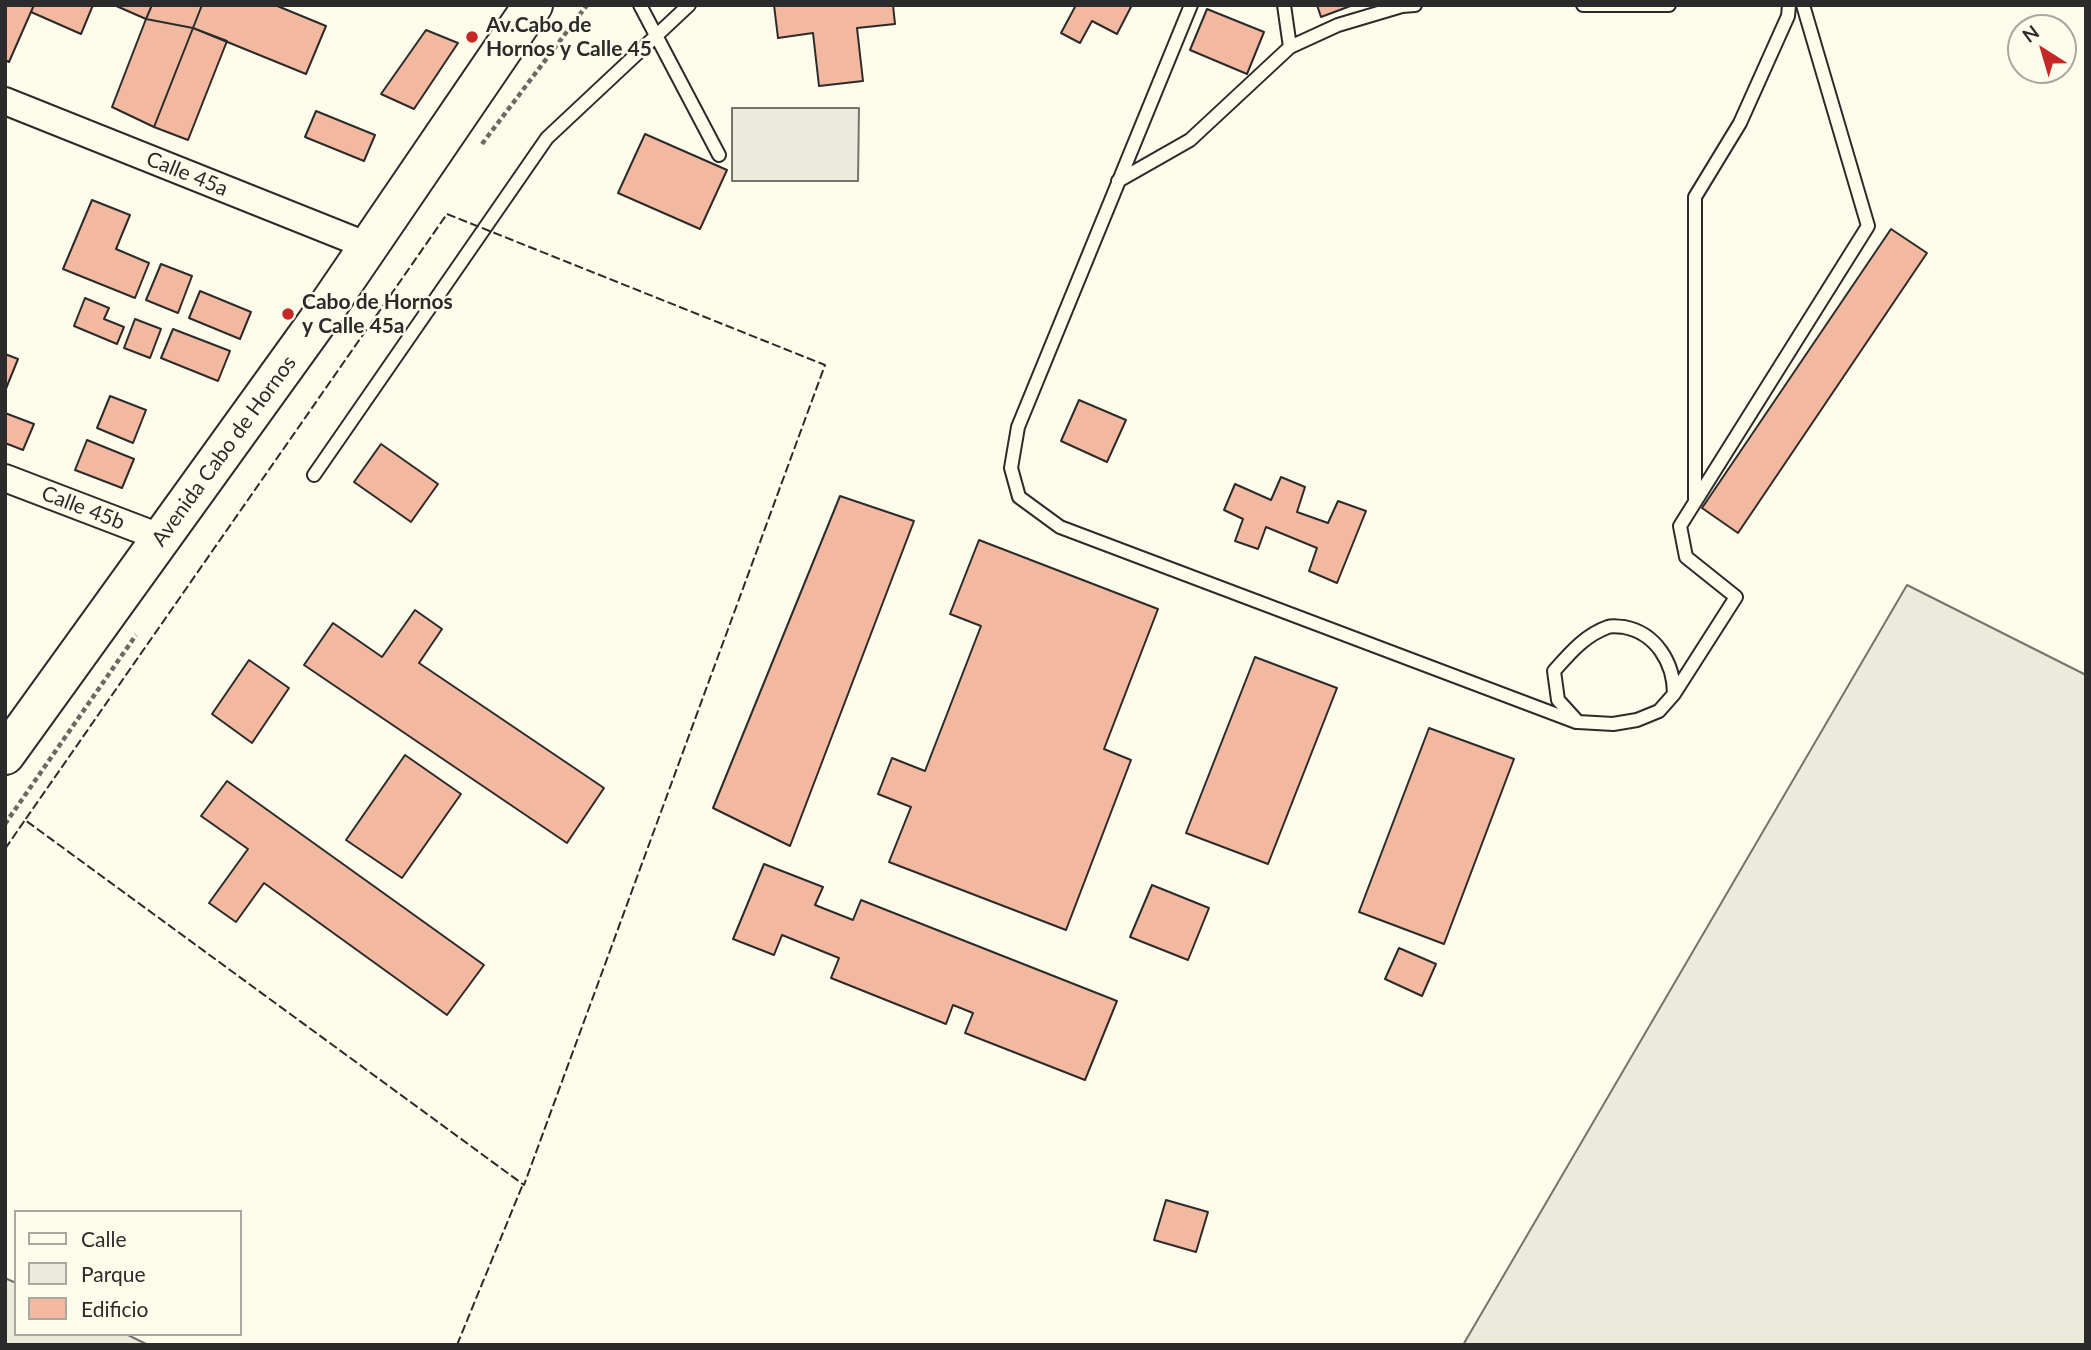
<!DOCTYPE html>
<html>
<head>
<meta charset="utf-8">
<style>
  body { margin:0 }
  #map { position:relative; width:2091px; height:1350px; overflow:hidden; background:#fdfbea; font-family:Lato,sans-serif }
  canvas { display:block }
  .frame { position:absolute; inset:0; border:7px solid #2b2b2b; pointer-events:none }
  .legend { position:absolute; left:14px; top:1210px; width:228px; height:126px; box-sizing:border-box; background:#fdfbea; border:2px solid #a9a89e; margin:0; padding:9px 12px; list-style:none; font-size:21px; color:#2b2b2b }
  .legend li { display:flex; align-items:center; gap:14px; height:35px }
  .legend b { width:35px; border:2px solid #a9a89e }
  .north { position:absolute; left:2007px; top:14px; width:70px; height:70px; box-sizing:border-box; background:#fdfbea; border:2px solid #a9a89e; border-radius:50%; rotate:323deg; font-size:19px; font-weight:700; line-height:28px; text-align:center; color:#2b2b2b }
  .north::after { content:''; display:block; margin:auto; width:24px; height:32px; background:#c62828; clip-path:polygon(50% 0,100% 100%,50% 72%,0 100%) }
</style>
</head>
<body>
<div id="map">
<canvas width="2091" height="1350"></canvas>
<div class="frame"></div>
<ul class="legend">
<li><b style="height:9px;background:#fdfbea"></b>Calle</li>
<li><b style="height:19px;background:#ecebdb"></b>Parque</li>
<li><b style="height:19px;background:#f2b8a0"></b>Edificio</li>
</ul>
<div class="north">N</div>
</div>
<script>
const ctx = document.querySelector('canvas').getContext('2d');
ctx.lineJoin = 'round';
function fill(path, color) {
  ctx.fillStyle = color;
  ctx.fill(path, 'evenodd');
}
function trace(path, color, width, dash) {
  ctx.strokeStyle = color;
  ctx.lineWidth = width;
  ctx.lineCap = dash ? 'butt' : 'round';
  ctx.setLineDash(dash || []);
  ctx.stroke(path);
}
function write(font, color, halo, rows, align = 'center') {
  ctx.font = font + ' Lato,sans-serif';
  ctx.lineWidth = 5;
  ctx.setLineDash([]);
  ctx.textBaseline = 'middle';
  ctx.strokeStyle = halo;
  ctx.fillStyle = color;
  for (const [text, x, y, turn = 0] of rows) {
    ctx.save();
    ctx.translate(x, y);
    ctx.rotate((+turn || 0) * Math.PI / 180);
    ctx.textAlign = isNaN(turn) ? turn : align;
    if (halo) ctx.strokeText(text, 0, 0);
    ctx.fillText(text, 0, 0);
    ctx.restore();
  }
}
const green = new Path2D(`
  M732,108H859L858,181H732Z
  M1907,585L2086,675V1345H1463Z
  M5,1278L16,1283V1334H126L148,1345H5Z`);
fill(green, '#ecebdb');
trace(green, '#74746e', 2);
const building = new Path2D(`
  M5,5H34L9,62L5,60Z
  M34,5H93L81,34L31,12Z
  M114,5H152L146,19Z
  M152,5H202L193,28L146,19Z
  M202,5H275L326,26L306,74L193,28Z
  M774,5H893L895,24L857,28L863,81L819,86L813,33L778,38Z
  M1076,5H1132L1117,34L1092,21L1080,43L1061,33Z
  M1317,5H1353L1321,17Z
  M1207,9L1264,32L1247,74L1190,50Z
  M146,19L193,28L154,127L112,107Z
  M193,28L227,41L188,140L154,127Z
  M426,30L458,43L414,109L381,94Z
  M316,111L375,135L364,161L305,137Z
  M645,134L727,170L700,229L618,193Z
  M92,200L130,215L116,249L149,263L135,298L63,269Z
  M1891,229L1927,253L1738,533L1702,508Z
  M161,264L192,276L178,313L146,300Z
  M200,291L251,312L240,339L189,318Z
  M85,298L109,308L104,319L124,327L117,344L74,326Z
  M135,319L161,329L150,358L124,348Z
  M173,329L230,351L218,381L161,358Z
  M5,354L18,359L5,391Z
  M110,396L146,410L133,443L97,428Z
  M1079,400L1126,420L1107,462L1061,441Z
  M5,413L34,424L23,450L5,443Z
  M87,440L134,459L122,488L75,470Z
  M381,444L438,484L411,522L354,482Z
  M1281,477L1305,487L1297,512L1328,523L1338,501L1366,511L1337,583L1309,571L1317,548L1266,527L1258,549L1235,541L1243,519L1224,510L1235,484L1271,500Z
  M840,496L914,521L790,846L713,808Z
  M979,540L1158,609L1104,749L1131,760L1066,930L889,862L911,807L878,794L892,758L925,771L981,626L950,614Z
  M415,610L442,629L419,663L604,788L567,843L304,665L333,623L382,657Z
  M1255,657L1337,688L1268,864L1186,833Z
  M249,660L289,688L252,743L212,714Z
  M1429,728L1514,759L1444,944L1359,912Z
  M405,755L461,794L402,878L346,840Z
  M227,781L484,965L447,1015L264,883L236,922L209,903L248,849L201,816Z
  M764,864L823,887L815,905L853,920L861,900L1117,1001L1085,1080L965,1033L973,1013L953,1005L946,1024L831,978L839,958L782,935L774,955L733,939Z
  M1152,885L1209,908L1188,960L1130,937Z
  M1399,948L1436,964L1422,996L1385,979Z
  M1166,1200L1208,1212L1196,1252L1154,1240Z`);
fill(building, '#f2b8a0');
trace(building, '#2b2b2b', 2);
const lane = new Path2D(`
  M640,5L719,155
  M1191,5L1018,427L1011,468L1019,497L1060,527L1576,722
  M1284,5L1290,47
  M1583,5H1669
  M1118,181L1190,140L1290,47L1338,25L1402,6L1415,5
  M314,475L547,138L689,5
  M1695,499V197L1740,123L1788,16L1789,5
  M1674,694C1674,663 1656,633 1624,627C1619,627 1613,625 1608,627C1585,635 1570,653 1554,671L1558,700L1578,722L1613,724L1637,720L1659,711L1674,694L1736,597L1686,557L1680,526L1868,226L1803,5`);
const street = new Path2D(`
  M5,101L368,246
  M5,478L162,538`);
const primary = new Path2D(`
  M5,755L317,322L533,5`);
trace(lane, '#2b2b2b', 16);
trace(street, '#2b2b2b', 30);
trace(primary, '#2b2b2b', 42);
trace(new Path2D(`
  M482,144L587,5
  M5,824L136,635`), '#6a6964', 4.5, [5, 3.5]);
trace(lane, '#fdfbea', 12);
trace(street, '#fdfbea', 26);
trace(primary, '#fdfbea', 38);
trace(new Path2D(`
  M447,214L825,365L524,1185L25,820Z
  M5,849L25,820
  M457,1345L523,1184`), '#2b2b2b', 2, [9, 3.5]);
for (const [x, y, r, color] of [
  [472,37,7,"#c62828"],
  [288,314,7,"#c62828"]
]) {
  const dot = new Path2D();
  dot.arc(x, y, r, 0, 2 * Math.PI);
  ctx.fillStyle = color;
  ctx.fill(dot);
  trace(dot, '#fdfbea', 2.5);
}
write('bold 21px', '#2b2b2b', '#fdfbea', [
  ["Av.Cabo de",486,25],
  ["Hornos y Calle 45",486,49],
  ["Cabo de Hornos",302,302],
  ["y Calle 45a",302,326]
], 'left');
write('21px', '#2b2b2b', '#fdfbea', [
  ["Calle 45a",187,174,22],
  ["Avenida Cabo de Hornos",224,451,-54],
  ["Calle 45b",83,508,21]
]);
</script>
</body>
</html>
